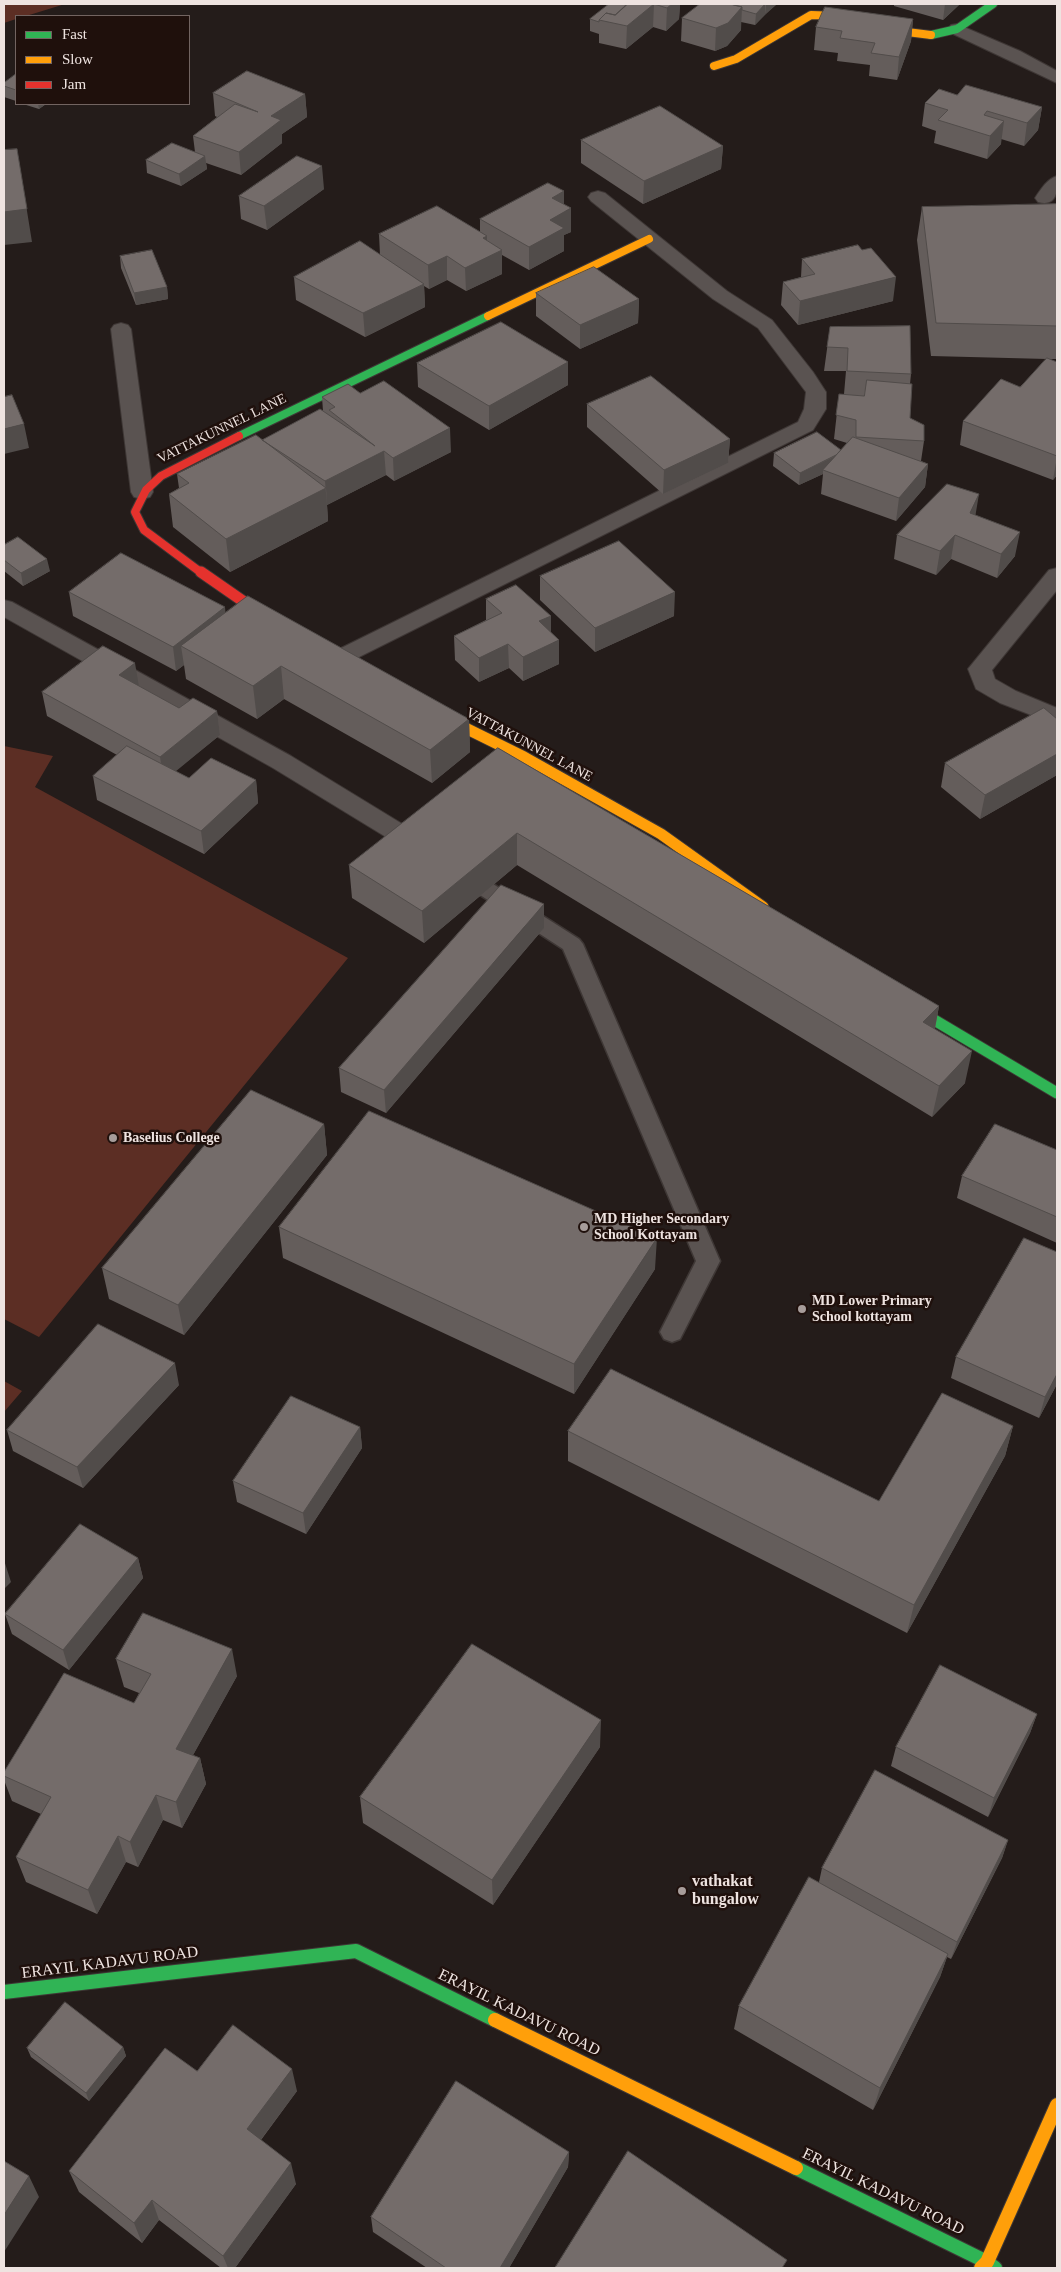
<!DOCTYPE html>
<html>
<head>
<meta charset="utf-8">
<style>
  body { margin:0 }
  #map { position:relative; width:1061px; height:2272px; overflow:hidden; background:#241c1a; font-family:Georgia,serif }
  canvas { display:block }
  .frame { position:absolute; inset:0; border:5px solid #eee3e0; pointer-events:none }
  .legend { position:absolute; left:15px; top:15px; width:175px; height:90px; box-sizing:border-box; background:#1f100c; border:1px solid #726461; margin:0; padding:6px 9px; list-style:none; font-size:15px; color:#eee3e0 }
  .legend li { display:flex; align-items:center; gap:10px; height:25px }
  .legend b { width:25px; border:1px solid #726461 }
</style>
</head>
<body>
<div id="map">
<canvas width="1061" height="2272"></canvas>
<div class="frame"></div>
<ul class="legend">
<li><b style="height:6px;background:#30b455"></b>Fast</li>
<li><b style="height:6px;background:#ff9f0a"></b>Slow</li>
<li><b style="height:6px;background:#e5322d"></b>Jam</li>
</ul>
</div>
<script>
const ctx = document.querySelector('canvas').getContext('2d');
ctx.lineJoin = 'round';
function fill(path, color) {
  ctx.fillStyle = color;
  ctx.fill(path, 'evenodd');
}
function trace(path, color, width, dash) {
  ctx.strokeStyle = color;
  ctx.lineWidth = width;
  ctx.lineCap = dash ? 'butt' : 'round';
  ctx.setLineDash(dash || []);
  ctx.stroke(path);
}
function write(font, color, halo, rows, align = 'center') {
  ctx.font = font + ' Georgia,serif';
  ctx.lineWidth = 5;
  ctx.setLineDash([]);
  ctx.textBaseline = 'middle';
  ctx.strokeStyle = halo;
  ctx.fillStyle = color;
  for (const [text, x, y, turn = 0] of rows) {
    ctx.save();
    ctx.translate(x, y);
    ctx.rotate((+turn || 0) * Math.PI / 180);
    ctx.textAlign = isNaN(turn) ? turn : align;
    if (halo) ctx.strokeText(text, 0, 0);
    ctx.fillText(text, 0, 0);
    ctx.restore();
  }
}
fill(new Path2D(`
  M4,4H65L26,16H16V19L4,23Z
  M4,746L53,756L35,787L348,958L39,1337L4,1319Z
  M4,1381L22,1391L4,1412Z`), '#5c2e24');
const lane = new Path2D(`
  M461,866L468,868L579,939L583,944L720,1261L680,1339L672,1342L664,1339L660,1332L696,1261L563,949L454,878L451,873L454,868Z`);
const street = new Path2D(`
  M957,24L1020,51L1057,71V83L951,33L948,29L951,25Z
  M1057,176C1058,191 1057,207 1038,202L1035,198C1041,189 1047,179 1057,176Z
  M598,191L605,193L727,291L772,320L813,372L826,392V409L813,430L339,667L331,670L323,667L319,662L323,657L798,422L804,409L806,392L758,328L713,299L591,201L588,197L591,193Z
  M121,323L128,325L131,329L153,492L150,497L142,499L134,497L131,492L111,329L114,325Z
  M1057,568V590L992,670L995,679L1016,691L1057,708V725L1000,703L976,689L968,669L1049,570Z
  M4,600L12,602L291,756L404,825L407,831L404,837L395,840L386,837L273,768L4,617Z`);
const fastFar2 = new Path2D(`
  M931,35L957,29L993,4
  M239,436L488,316`);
const fastFar1 = new Path2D(`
  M904,1002L1057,1093`);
const fast = new Path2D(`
  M4,1992L356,1951L495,2020
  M796,2168L987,2262L995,2268`);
const slowFar2 = new Path2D(`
  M714,66L736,59L811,15L839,16L899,31L931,35
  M488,316L649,239`);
const slowFar1 = new Path2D(`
  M437,714L524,757L661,834L763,907`);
const slow = new Path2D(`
  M495,2020L796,2168
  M981,2268L987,2262L1057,2105`);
const jamFar1 = new Path2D(`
  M203,574L144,530L135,512L146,490L161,476L239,436`);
const jam = new Path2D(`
  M201,572L273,622`);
trace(lane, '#3e3735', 3);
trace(street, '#3e3735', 2);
trace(fastFar2, '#3e3735', 10);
trace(fastFar1, '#3e3735', 13);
trace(fast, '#3e3735', 16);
trace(slowFar2, '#3e3735', 10);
trace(slowFar1, '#3e3735', 13);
trace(slow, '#3e3735', 16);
trace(jamFar1, '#3e3735', 10);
trace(jam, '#3e3735', 13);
fill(lane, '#5a5351');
fill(street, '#5a5351');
trace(fastFar2, '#30b455', 8);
trace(fastFar1, '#30b455', 11);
trace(fast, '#30b455', 14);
trace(slowFar2, '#ff9f0a', 8);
trace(slowFar1, '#ff9f0a', 11);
trace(slow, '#ff9f0a', 14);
trace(jamFar1, '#e5322d', 8);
trace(jam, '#e5322d', 11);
fill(new Path2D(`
  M609,4H680L679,19L666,31L653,27L626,49L599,43V34L590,31V19Z
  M700,4H777L765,14L755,25L741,22V30L727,46L715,51L681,41L682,18Z
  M894,4H960L943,20L894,6Z
  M913,19L911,41L897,80L869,76L870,65L837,61L838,53L814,50L816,27Z
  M16,74V101L4,97V83Z
  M213,93L305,94L307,117L282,134V143L241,175L206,163L207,169L181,186L147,173L146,160L195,152L193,136L217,117L215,116Z
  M957,95L1042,107L1038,130L1024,146L1001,139V144L987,159L934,143L936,131L922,126L925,103Z
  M23,104H46L39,109Z
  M581,140L723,146L721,169L643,204L581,163Z
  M324,189L267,230L241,219L239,196Z
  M564,191V205L571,232L564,235V251L529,270L502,255V274L466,291L447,280L429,289L424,286L425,307L365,337L296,300L294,277L380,255L379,234L480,233V219Z
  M1057,204V359H1047L1057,362V475L1053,480L960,445L963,421L1020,387L1047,359L931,356L917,240L922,207Z
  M120,256L167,287L168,299L136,305L121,268Z
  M802,259L893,301L798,325L781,305L783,282L801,277Z
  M536,293L639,299L638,323L580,349L536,316Z
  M830,327L911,374L910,384V418L924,441L921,461L928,464L925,487L896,521L821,494L823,474L799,485L773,466L774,453L841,450L847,443L834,439L839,394H844L846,371H824Z
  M568,362V385L489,430L418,387L417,363Z
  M360,393L451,452L394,481L386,475L327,505L328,521L230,572L173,527L169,494L179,488L177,474L262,440L323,411L322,397Z
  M587,404L730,439L728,463L663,494L587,427Z
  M976,516L1015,556L997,578L951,559L936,575L894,559L897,535Z
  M4,545L50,571L23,586L4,571Z
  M540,576L674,616L595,652L540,600Z
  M69,592L225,613L469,719L470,752L432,783L284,699L257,719L186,679L184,665L176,671L73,616Z
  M486,599L551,616V633L559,664L523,681L509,668L479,682L455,660L454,636L486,620Z
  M138,686L179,708L217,711L220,735L175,771L189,778L256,780L258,803L204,854L97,800L93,776L117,755L47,716L42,692Z
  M1057,719V775L980,819L941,787L945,763Z
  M498,748L939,1006L935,1029L965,1083L932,1117L517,865L424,943L352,898L349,865Z
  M544,928L386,1113L341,1092L339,1068Z
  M324,1124L327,1155L184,1335L109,1299L102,1268Z
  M1057,1150V1243L957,1198L962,1176Z
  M279,1227L655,1269L574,1394L283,1258Z
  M956,1357L1057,1384L1039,1418L951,1378Z
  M179,1385L83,1488L13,1451L7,1430Z
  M1013,1426L1005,1456L907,1633L568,1461V1431L879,1501Z
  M360,1427L362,1448L306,1534L237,1502L233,1481Z
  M138,1558L143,1578L69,1670L12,1634L5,1614Z
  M116,1659L237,1676L193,1755L200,1758L206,1784L182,1828L163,1820L138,1867L126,1862L97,1914L26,1882L16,1857L41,1814L12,1801L4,1780V1772L134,1703L139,1693L124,1687Z
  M1037,1714L1030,1733L988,1817L891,1766L896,1747Z
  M600,1747L493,1905L363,1823L360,1797Z
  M1008,1840L1002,1858L951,1959L947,1957L940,1977L873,2110L734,2029L739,2006L819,1882L822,1868Z
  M123,2047L126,2056L89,2101L31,2057L27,2048Z
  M197,2071L297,2091L261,2140L296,2184L235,2268H221L159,2220L142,2243L79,2192L69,2171Z
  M569,2152L568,2167L509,2268H427L373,2232L371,2217Z`), '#645d5b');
fill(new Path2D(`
  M654,4L653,27L626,49L627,26Z
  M667,4H680L679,19L666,31L667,8Z
  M765,4V15L755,25L756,14Z
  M766,4H777L765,15Z
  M945,4H960L943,20Z
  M742,7L741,30L727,46L715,51L716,28Z
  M913,19L911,41L897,80L899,57Z
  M305,94L307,117L282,134V143L241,175L239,152L271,116Z
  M38,104H46L39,109Z
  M1042,107L1038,130L1024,146L1027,123Z
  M1004,121L1001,144L987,159L990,136Z
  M723,146L721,169L643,204L644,181Z
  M17,149L32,242L4,245V212Z
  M205,156L207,169L181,186L179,174Z
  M322,166L324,189L267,230L264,206Z
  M564,191V212L571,208V232L564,235V251L529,270V247L550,220L552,198Z
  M487,236V257L502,250V274L466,291L465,268L483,238Z
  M447,256V280L429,289L428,265Z
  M896,277L893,301L798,325L800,301Z
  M424,284L425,307L365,337L363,313Z
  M167,287L168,299L136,305L134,293Z
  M639,299L638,323L580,349V325Z
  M568,362V385L489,430V406Z
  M24,424L29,448L4,454V429Z
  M450,428L451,452L394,481L393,458Z
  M730,439L728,463L663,494L664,470Z
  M384,451L386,475L327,505L325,481Z
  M844,452L823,470V474L799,485L800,473Z
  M1057,457V475L1053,480Z
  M928,464L925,487L896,521L899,498Z
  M326,488L328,521L230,572L226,539Z
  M979,494L975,518L970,513Z
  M1020,532L1015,556L997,578L1001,554Z
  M955,535L951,559L936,575L940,551Z
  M47,559L50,571L23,586L21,573Z
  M675,592L674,616L595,652V628Z
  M225,607L227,631L181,646L184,665L176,671L173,647Z
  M551,616V640L539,621Z
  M559,640V664L523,681V657Z
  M508,644L509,668L479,682V658Z
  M135,663L139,687L119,675Z
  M281,666L284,699L257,719L253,686Z
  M217,711L220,735L164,781L160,757Z
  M469,719L470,752L432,783L430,750Z
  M1057,754V775L980,819L985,795Z
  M256,780L258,803L204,854L201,831Z
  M517,833V865L424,943L422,911Z
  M544,904V928L386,1113L384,1090Z
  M939,1006L933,1038L923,1022Z
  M972,1051L965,1083L932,1117L939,1086Z
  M324,1124L327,1155L184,1335L178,1305Z
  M657,1238L655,1269L574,1394V1364Z
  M175,1363L179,1385L83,1488L77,1467Z
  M1057,1374V1384L1039,1418L1045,1397Z
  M1013,1426L1005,1456L907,1633L914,1605Z
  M360,1427L362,1448L306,1534L303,1513Z
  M138,1558L143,1578L69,1670L63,1650Z
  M4,1560L11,1582L4,1589Z
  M232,1649L237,1676L182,1775L176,1749Z
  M1037,1714L1030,1733L988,1817L994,1798Z
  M601,1720L600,1747L493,1905L492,1880Z
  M200,1758L206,1784L182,1828L176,1802Z
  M156,1795L163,1820L138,1867L130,1842Z
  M118,1836L126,1862L97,1914L88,1890Z
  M1008,1840L1002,1858L951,1959L957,1942Z
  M948,1954L940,1977L873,2110L880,2088Z
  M123,2047L126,2056L89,2101L86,2093Z
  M292,2069L297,2091L253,2150L247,2129Z
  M569,2152L568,2167L509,2268H500Z
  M291,2163L296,2184L235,2268H228L223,2256Z
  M29,2176L39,2197L4,2252V2215Z
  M152,2200L159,2220L142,2243L134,2223Z`), '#514c4a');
const building = new Path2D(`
  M609,4H621L626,5L615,15L606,13L599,20V22L590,19Z
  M628,4H672L667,8L654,4L627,26L599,20L606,13L615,15Z
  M700,4H730L742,7L728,23L716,28L682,18Z
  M735,4H765L756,14L742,10V7L734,5Z
  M825,7L913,19L899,57L871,53L875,43L840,38L842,31L816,27Z
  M247,71L305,94L271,116L281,120L239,152L193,136L235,104L258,112L213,93Z
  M16,74V90L4,86V83Z
  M966,85L1042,107L1027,123L987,111L984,115L1004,121L990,136L938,120L948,110L925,103L939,89L957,95Z
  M660,106L723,146L644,181L581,140Z
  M172,143L205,156L179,174L146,160Z
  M17,149L27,209L4,212V150Z
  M297,156L322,166L264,206L239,196Z
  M548,183L564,191L552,198L571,208L550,220L564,228L529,247L480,219Z
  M1057,204V326L936,323L922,207Z
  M437,206L487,236L483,238L502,250L465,268L447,256L428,265L379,234Z
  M360,241L424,284L363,313L294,277Z
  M858,245L862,250L871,248L896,277L800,301L783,282L815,274L802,259Z
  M152,250L167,287L134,293L120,256Z
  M594,267L639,299L580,325L536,293Z
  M501,322L568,362L489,406L417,363Z
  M910,326L911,374L847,371L848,348L827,347L830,327Z
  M1047,358L1057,362V394L1056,395L1057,396V456L963,421L1001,379L1020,387Z
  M651,376L730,439L664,470L587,404Z
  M867,380L912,384L910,418L924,425V441L856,437V420L836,415L839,394L864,396Z
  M384,381L450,428L393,458L384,451L325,481L262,440L320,409L375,446L329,410L335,407L322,397L348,384L360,393Z
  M12,395L24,424L4,429V397Z
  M817,432L841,450L836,455L800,473L774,453Z
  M256,435L326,488L226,539L169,494L189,483L177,474Z
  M853,437L928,464L899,498L823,470Z
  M947,484L979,494L970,513L1020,532L1001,554L955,535L940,551L897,535Z
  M18,537L47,559L21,573L4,560V545Z
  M619,541L675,592L595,628L540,576Z
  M121,553L225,607L173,647L69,592Z
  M516,585L551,616L539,621L559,640L523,657L508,644L479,658L454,636L502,613L486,599Z
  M248,596L469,719L430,750L281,666L253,686L181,646Z
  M103,646L135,663L119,675L179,708L193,698L217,711L160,757L42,692Z
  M1044,708L1057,719V754L985,795L945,763Z
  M127,746L189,778L211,758L256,780L201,831L93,776Z
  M498,748L939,1006L923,1022L972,1051L939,1086L517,833L422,911L349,865Z
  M501,885L544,904L384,1090L339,1068Z
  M251,1090L324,1124L178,1305L102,1268Z
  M369,1111L657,1238L574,1364L279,1227Z
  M995,1124L1057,1150V1217L962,1176Z
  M1024,1238L1057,1252V1374L1045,1397L956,1357Z
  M98,1324L175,1363L77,1467L7,1430Z
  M611,1369L879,1501L942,1393L1013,1426L914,1605L568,1431Z
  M291,1396L360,1427L303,1513L233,1481Z
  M80,1524L138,1558L63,1650L5,1614Z
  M143,1613L232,1649L176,1749L200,1758L176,1802L156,1795L130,1842L118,1836L88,1890L16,1857L51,1797L4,1776V1772L64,1673L134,1703L151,1674L116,1659Z
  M472,1644L601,1720L492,1880L360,1797Z
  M940,1665L1037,1714L994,1798L896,1747Z
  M875,1770L1008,1840L957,1942L822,1868Z
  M809,1877L948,1954L880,2088L739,2006Z
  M65,2002L123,2047L86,2093L27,2048Z
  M233,2025L292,2069L247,2129L291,2163L223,2256L152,2200L134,2223L69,2171L165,2048L197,2071Z
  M456,2081L569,2152L500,2268H446L371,2217Z
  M628,2151L787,2260L782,2268H555Z
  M4,2161L29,2176L4,2215Z`);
fill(building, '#746c6a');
trace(building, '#514c4a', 1);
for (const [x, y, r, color] of [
  [113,1138,5,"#a79d9b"],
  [584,1227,5,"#a79d9b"],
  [802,1309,5,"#a79d9b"],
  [682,1891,5,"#a79d9b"]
]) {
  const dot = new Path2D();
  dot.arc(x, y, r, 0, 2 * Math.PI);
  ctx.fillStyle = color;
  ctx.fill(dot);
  trace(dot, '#1f100c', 2);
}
write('14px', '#eee3e0', '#1f100c', [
  ["VATTAKUNNEL LANE",222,429,-26],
  ["VATTAKUNNEL LANE",529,745,28]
]);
write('bold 14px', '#eee3e0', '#1f100c', [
  ["Baselius College",123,1138],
  ["MD Higher Secondary",594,1219],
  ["School Kottayam",594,1235],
  ["MD Lower Primary",812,1301],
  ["School kottayam",812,1317]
], 'left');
write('bold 16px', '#eee3e0', '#1f100c', [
  ["vathakat",692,1882],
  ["bungalow",692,1900]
], 'left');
write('16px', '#eee3e0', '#1f100c', [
  ["ERAYIL KADAVU ROAD",110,1963,-7],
  ["ERAYIL KADAVU ROAD",519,2013,26],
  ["ERAYIL KADAVU ROAD",883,2192,26]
]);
</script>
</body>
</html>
